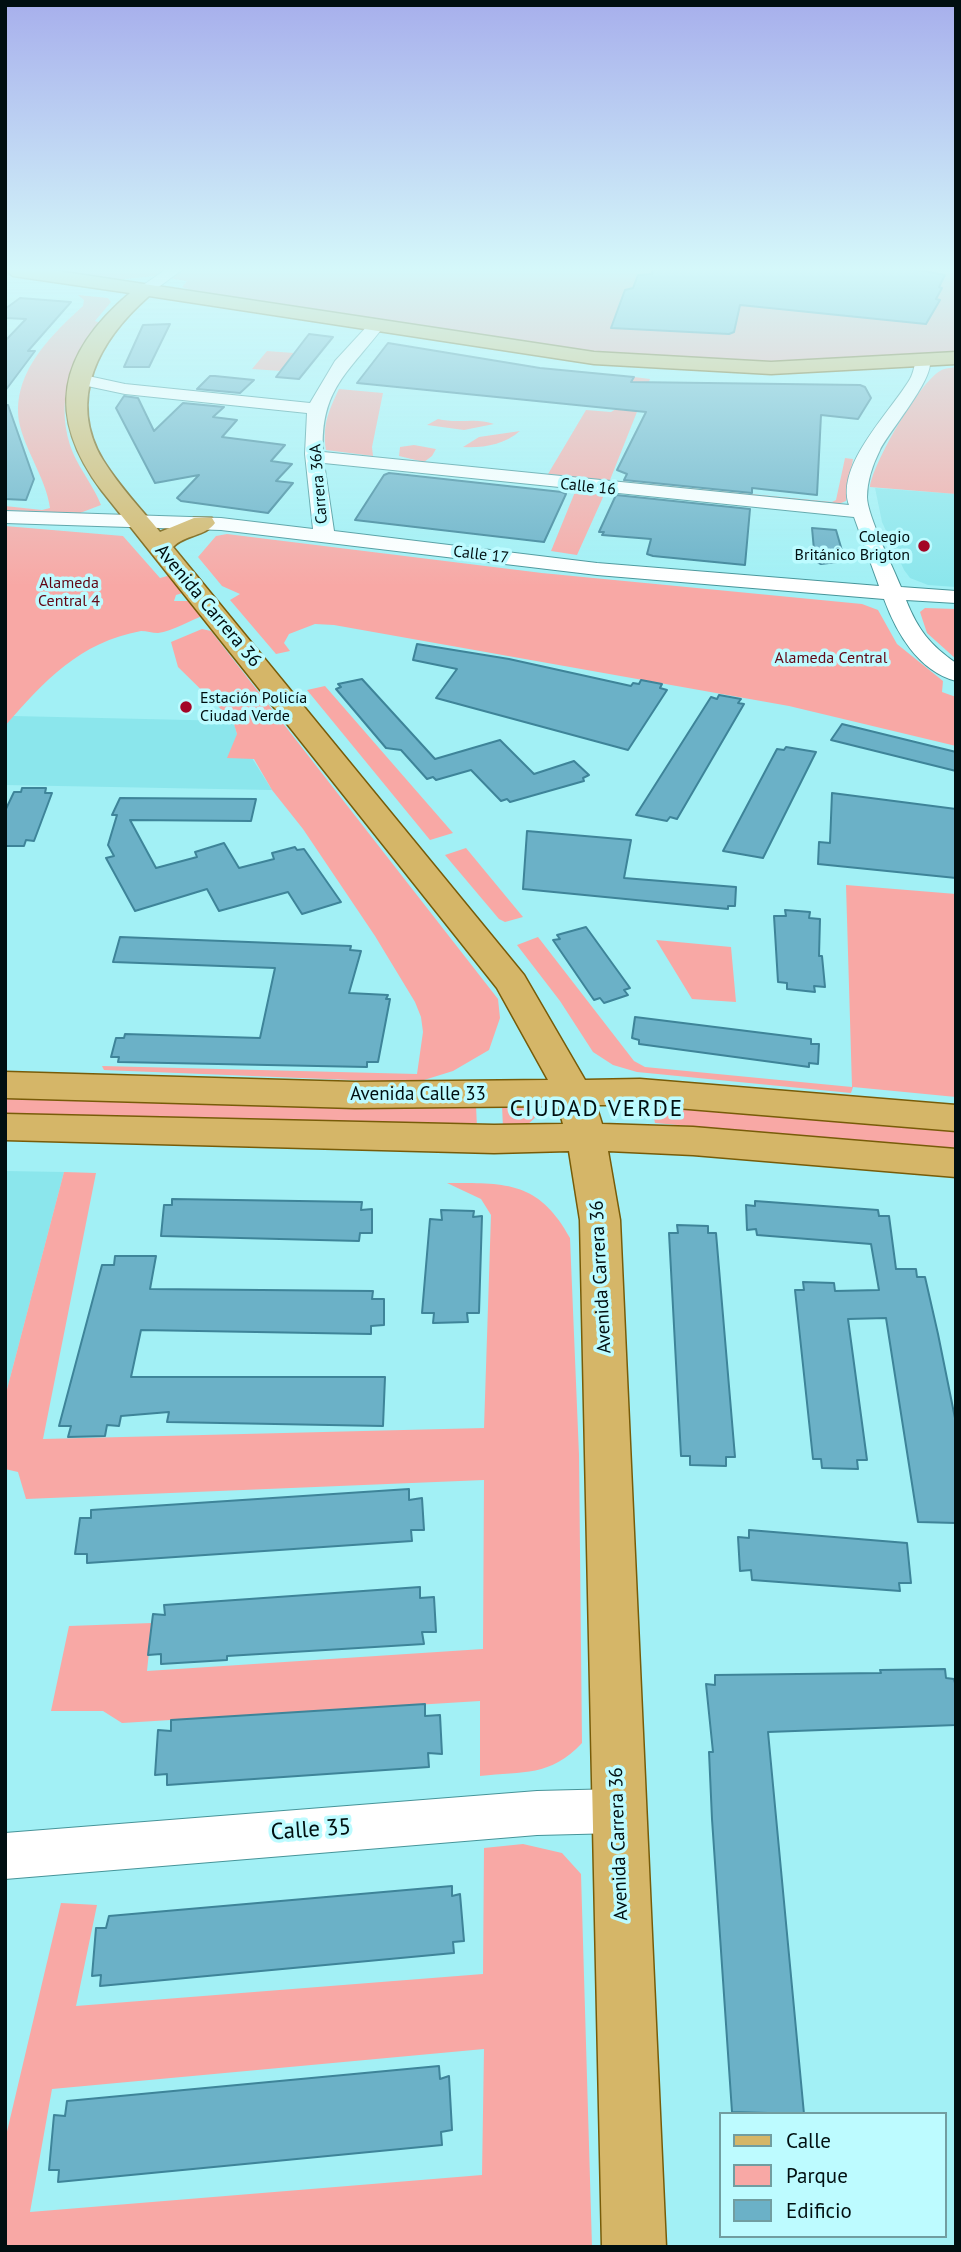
<!DOCTYPE html>
<html>
<head>
<meta charset="utf-8">
<style>
  body { margin:0 }
  #map { position:relative; width:961px; height:2252px; overflow:hidden; background:#a2f0f5; font-family:"PT Sans",sans-serif }
  canvas { display:block }
  .frame { position:absolute; inset:0; border:7px solid #000f11; pointer-events:none }
  .legend { position:absolute; left:719px; top:2112px; width:228px; height:126px; box-sizing:border-box; background:#bdfbff; border:2px solid #719da0; margin:0; padding:9px 12px; list-style:none; font-size:21px; color:#000f11 }
  .legend li { display:flex; align-items:center; gap:14px; height:35px }
  .legend b { width:35px; border:2px solid #719da0 }
</style>
</head>
<body>
<div id="map">
<canvas width="961" height="2252"></canvas>
<div class="frame"></div>
<ul class="legend">
<li><b style="height:9px;background:#d5b668"></b>Calle</li>
<li><b style="height:19px;background:#f8a8a5"></b>Parque</li>
<li><b style="height:19px;background:#6bb1c7"></b>Edificio</li>
</ul>
</div>
<script>
const ctx = document.querySelector('canvas').getContext('2d');
ctx.lineJoin = 'round';
function fill(path, color) {
  ctx.fillStyle = color;
  ctx.fill(path, 'evenodd');
}
function trace(path, color, width, dash) {
  ctx.strokeStyle = color;
  ctx.lineWidth = width;
  ctx.lineCap = dash ? 'butt' : 'round';
  ctx.setLineDash(dash || []);
  ctx.stroke(path);
}
function write(font, color, halo, rows, align = 'center') {
  ctx.font = font + ' "PT Sans",sans-serif';
  ctx.lineWidth = 7;
  ctx.setLineDash([]);
  ctx.textBaseline = 'middle';
  ctx.strokeStyle = halo;
  ctx.fillStyle = color;
  for (const [text, x, y, turn = 0] of rows) {
    ctx.save();
    ctx.translate(x, y);
    ctx.rotate((+turn || 0) * Math.PI / 180);
    ctx.textAlign = isNaN(turn) ? turn : align;
    if (halo) ctx.strokeText(text, 0, 0);
    ctx.fillText(text, 0, 0);
    ctx.restore();
  }
}
fill(new Path2D(`
  M875,488L956,494V587L928,585L910,578L904,570L882,522Z
  M13,716L233,721L237,734L272,790L5,785V726Z
  M5,1171L64,1172L5,1397Z`), '#8be6ec');
fill(new Path2D(`
  M45,270H956V353C856,363 755,366 654,358C503,346 352,316 203,294L182,287L187,281L155,276L114,280Z
  M78,295L108,298L111,302L95,321L101,323C69,359 54,406 73,453C81,471 94,487 101,505L80,513L5,510V506L42,510L50,508C46,479 27,454 20,426C9,376 50,336 83,306L84,300Z
  M267,351L294,353L281,371L252,369Z
  M956,367V494L870,487C873,463 919,383 940,371C944,368 951,368 956,367Z
  M634,377L650,379L610,480L832,502L836,500L845,458L853,459L846,501L836,505L548,474L586,410L611,412L616,409Z
  M339,389L383,393L372,447L373,456L326,450C322,425 329,410 339,389Z
  M438,419C458,424 477,417 494,424L464,430L427,425Z
  M520,431C504,445 483,448 463,447L479,437Z
  M414,445L436,449L432,456L424,462L399,456L400,447Z
  M575,492L604,495L577,555L551,551Z
  M5,526L123,536L160,578L171,575L186,592L176,595L174,601H194L204,615C190,621 172,631 158,633C152,633 147,631 141,631C80,642 44,681 5,726Z
  M227,534L542,573L862,604L878,610L897,644L943,681L942,692L956,697V746L789,706L334,625L315,624L289,634L284,643L290,651L276,654L230,600L240,594L222,586L198,557L216,536Z
  M925,608L956,609V659L927,633L920,612Z
  M202,629L211,631L498,999L500,1018L489,1050L453,1071L424,1080L400,1082L104,1070L102,1066L417,1074L423,1032L421,1017L415,1002L375,936L303,829L272,790L254,759L227,758L237,734L233,721L178,667L171,642Z
  M325,686L453,833L430,840L307,690Z
  M466,848L523,917L505,922L499,919L445,855Z
  M846,885L956,894V1097L853,1087L851,1093L637,1072L613,1065L593,1052L560,1001L517,945L538,937L634,1061L645,1067L852,1087Z
  M656,940L731,947L736,1002L692,999Z
  M5,1096L476,1105L477,1128L5,1117Z
  M651,1104L956,1131V1150L655,1123Z
  M502,1105H523L537,1116L526,1126L503,1128Z
  M64,1172L96,1173L43,1439L484,1428L491,1215L481,1199L447,1183C506,1183 539,1181 570,1238L579,1455L582,1743C550,1777 524,1771 480,1776V1701L122,1723L103,1711H51L69,1626L152,1623L147,1671L483,1649L484,1480L26,1499L18,1472L5,1469V1397Z
  M523,1844L562,1853L581,1874L592,2247H5V2140L61,1903L97,1905L76,2006L483,1974L484,1848ZM484,2049L482,2175L30,2212L52,2089Z`), '#f8a8a5');
const building = new Path2D(`
  M652,270H919L945,275L939,287L942,288L936,299L940,300L926,324L740,305L734,332L729,334L611,328L625,290L633,288L638,275L652,274Z
  M20,298L71,302L28,351H35L5,391V341L26,319L5,318V309Z
  M170,324L149,367H124L143,325Z
  M309,334L333,337L299,379L276,377Z
  M388,343L540,368L634,377L631,382L860,385L865,387L871,398L858,419L821,415L817,495L752,488V493L624,480L627,474L617,470L646,412L357,383Z
  M210,376H215L254,380L240,393L197,389Z
  M124,396L138,398L154,431L183,403L224,407L213,417L237,420L222,437L285,445L271,461L292,464L276,481L293,483L268,513L181,501L177,498L199,475L155,483L116,408Z
  M5,405H8L34,479L26,500L5,499Z
  M389,473L562,492L566,494L544,542L355,520L384,475Z
  M616,495L750,509L745,565L653,556L647,554L651,539L602,535L604,532H599Z
  M812,528L836,530L845,561L821,564L815,561Z
  M417,644L509,659L631,686L633,683L639,684L641,680L662,684L660,688L667,690L628,750L436,698L457,669L413,660Z
  M362,679L435,759L500,740L534,774L574,761L589,775L583,778L584,781L510,802L507,799L501,801L471,770L436,780L433,777L427,779L401,750L386,748L336,689L341,687L338,684Z
  M719,695L741,699L738,703L744,704L677,819L670,817L667,821L636,815L711,697L717,699Z
  M842,724L956,752V771L831,740Z
  M786,747L816,752L763,858L723,851L777,749L784,750Z
  M22,788H46L45,793H52L34,841L26,840L24,846H5V811L14,792H21Z
  M832,793L956,809V878L818,864L819,842L830,843Z
  M120,798L256,799L251,821L130,820L156,868L197,857L195,852L224,843L239,868L274,859L272,853L295,847L297,850L304,849L341,902L302,914L288,892L219,911L207,889L135,911L106,858L114,856L108,845L117,815H112Z
  M527,831L631,840L624,878L736,887L735,906H728V909L523,889Z
  M785,910L810,912L809,918L820,919L819,956H822L825,987L814,986L815,992L787,989V983L778,982L774,916H786Z
  M586,927L630,988L624,990L628,995L604,1003L600,998L594,1000L553,940L560,939L557,935Z
  M120,937L351,946L350,950L361,951L349,993L388,995L386,999H390L378,1062H367V1067L118,1062L119,1057H111L116,1038H124L125,1034L260,1038L275,968L113,962Z
  M635,1017L811,1039V1044H819L818,1064L809,1063V1067L639,1044V1040L632,1038Z
  M172,1199L362,1202L361,1210L372,1209V1233H360L359,1241L161,1236L164,1205H172Z
  M755,1201L878,1210L879,1216H889L896,1269H916L917,1277H925L938,1334L956,1423V1523L918,1522L886,1318L848,1319L867,1460H857L858,1469L822,1468L821,1459H813L795,1290H804L803,1282L834,1283L835,1291L879,1290L871,1244L757,1235L756,1229L747,1230L746,1205L755,1206Z
  M441,1210L474,1211L473,1217L482,1216L479,1313H467L468,1322L433,1323L434,1313H422L430,1219L442,1220Z
  M677,1225L708,1226V1233H716L735,1457H726V1466L690,1465V1456H681L669,1233H678Z
  M115,1256H156L150,1289L373,1291L372,1299H384V1325L371,1326V1334L141,1330L131,1377H385L383,1426L167,1422L169,1412L121,1416L119,1426L107,1425L105,1436L68,1437L71,1426H59L102,1265H114Z
  M409,1489V1500L422,1498L424,1530H411L412,1541L87,1563V1554H75L80,1518H91V1510Z
  M749,1530L907,1543L911,1583H899L900,1591L752,1580L751,1570L740,1571L738,1537L749,1538Z
  M420,1587V1598L434,1597L436,1632H422L424,1644L227,1656V1660L161,1664V1654L148,1655L153,1614L165,1615L164,1605Z
  M945,1669L946,1678L954,1679L956,1687V1725L768,1732L804,2114L732,2112L712,1819L709,1752H713L706,1684L715,1685V1675L881,1673L880,1670Z
  M425,1704V1716L440,1715L442,1754L428,1753L429,1767L167,1785V1774L155,1775L158,1730L171,1731V1720Z
  M452,1886V1896L460,1894L464,1941L453,1942L454,1953L100,1986L101,1975L92,1976L96,1928H106L109,1916Z
  M439,2066L440,2079L449,2076L452,2130L441,2132L442,2145L58,2182L59,2170H49L54,2115L65,2116L67,2101Z`);
fill(building, '#6bb1c7');
trace(building, '#3e8499', 2);
const minor = new Path2D(`
  M165,270H182L149,294H139V288Z
  M376,321L384,326C349,372 320,389 323,452L849,505C835,465 892,410 910,379C914,372 914,365 917,358H929C938,375 889,431 880,450C873,464 867,481 867,497C867,515 893,567 901,587L956,591V603L906,600C918,630 930,645 956,663V681C918,671 896,632 884,599L597,575L221,530L5,523V511L221,518L313,529L305,454L307,413L125,394L73,383L70,379L79,374L125,384L310,403L335,361L370,323ZM324,463L854,517L879,586L597,563L334,531Z
  M618,1789L634,1795L640,1811L634,1827L618,1833L537,1835L5,1879V1833L537,1791Z`);
const major = new Path2D(`
  M5,270H51L594,352L771,362L956,352V364L771,374L594,364L149,296C100,339 66,398 103,460C119,486 141,509 160,532L194,518H212L215,523C206,536 184,535 173,547L524,975L585,1080L640,1079L956,1105V1131L640,1105H596L602,1124L693,1127L956,1149V1177L693,1155L608,1151L620,1220L666,2247H602L580,1220L569,1151L494,1153L5,1140V1114L494,1125L563,1124L558,1106L355,1108L5,1098V1072L355,1082L548,1080L497,988L102,491C45,415 58,354 130,293L13,276Z`);
trace(minor, '#469499', 2);
trace(major, '#785c09', 3);
fill(minor, '#fff');
fill(major, '#d5b668');
const sky = ctx.createLinearGradient(0, 0, 0, 586);
sky.addColorStop(0, '#a7afec');
sky.addColorStop(0.46, '#d5f8fa');
sky.addColorStop(1, '#d5f8fa00');
ctx.fillStyle = sky;
ctx.fillRect(0, 0, 961, 586);
for (const [x, y, r, color] of [
  [924,546,7,"#a30526"],
  [186,707,7,"#a30526"]
]) {
  const dot = new Path2D();
  dot.arc(x, y, r, 0, 2 * Math.PI);
  ctx.fillStyle = color;
  ctx.fill(dot);
  trace(dot, '#bdfbff', 2.5);
}
write('16px', '#000f11', '#bdfbff', [
  ["Carrera 36A",319,484,-95],
  ["Calle 16",588,487,6],
  ["Calle 17",481,555,7]
]);
write('16px', '#000f11', '#bdfbff', [
  ["Colegio",910,537],
  ["Británico Brigton",910,555],
  ["Estación Policía",200,698,"left"],
  ["Ciudad Verde",200,716,"left"]
], 'right');
write('16px', '#620715', '#bdfbff', [
  ["Alameda",69,583],
  ["Central 4",69,601],
  ["Alameda Central",831,658]
]);
write('19px', '#000f11', '#bdfbff', [
  ["Avenida Carrera 36",208,606,50],
  ["Avenida Calle 33",418,1095],
  ["Avenida Carrera 36",601,1277,-93],
  ["Avenida Carrera 36",619,1844,-92]
]);
ctx.letterSpacing = '2px';
write('23px', '#000f11', '#bdfbff', [
  ["CIUDAD VERDE",597,1109]
]);
ctx.letterSpacing = '0px';
write('23px', '#000f11', '#bdfbff', [
  ["Calle 35",311,1830,-4]
]);
</script>
</body>
</html>
